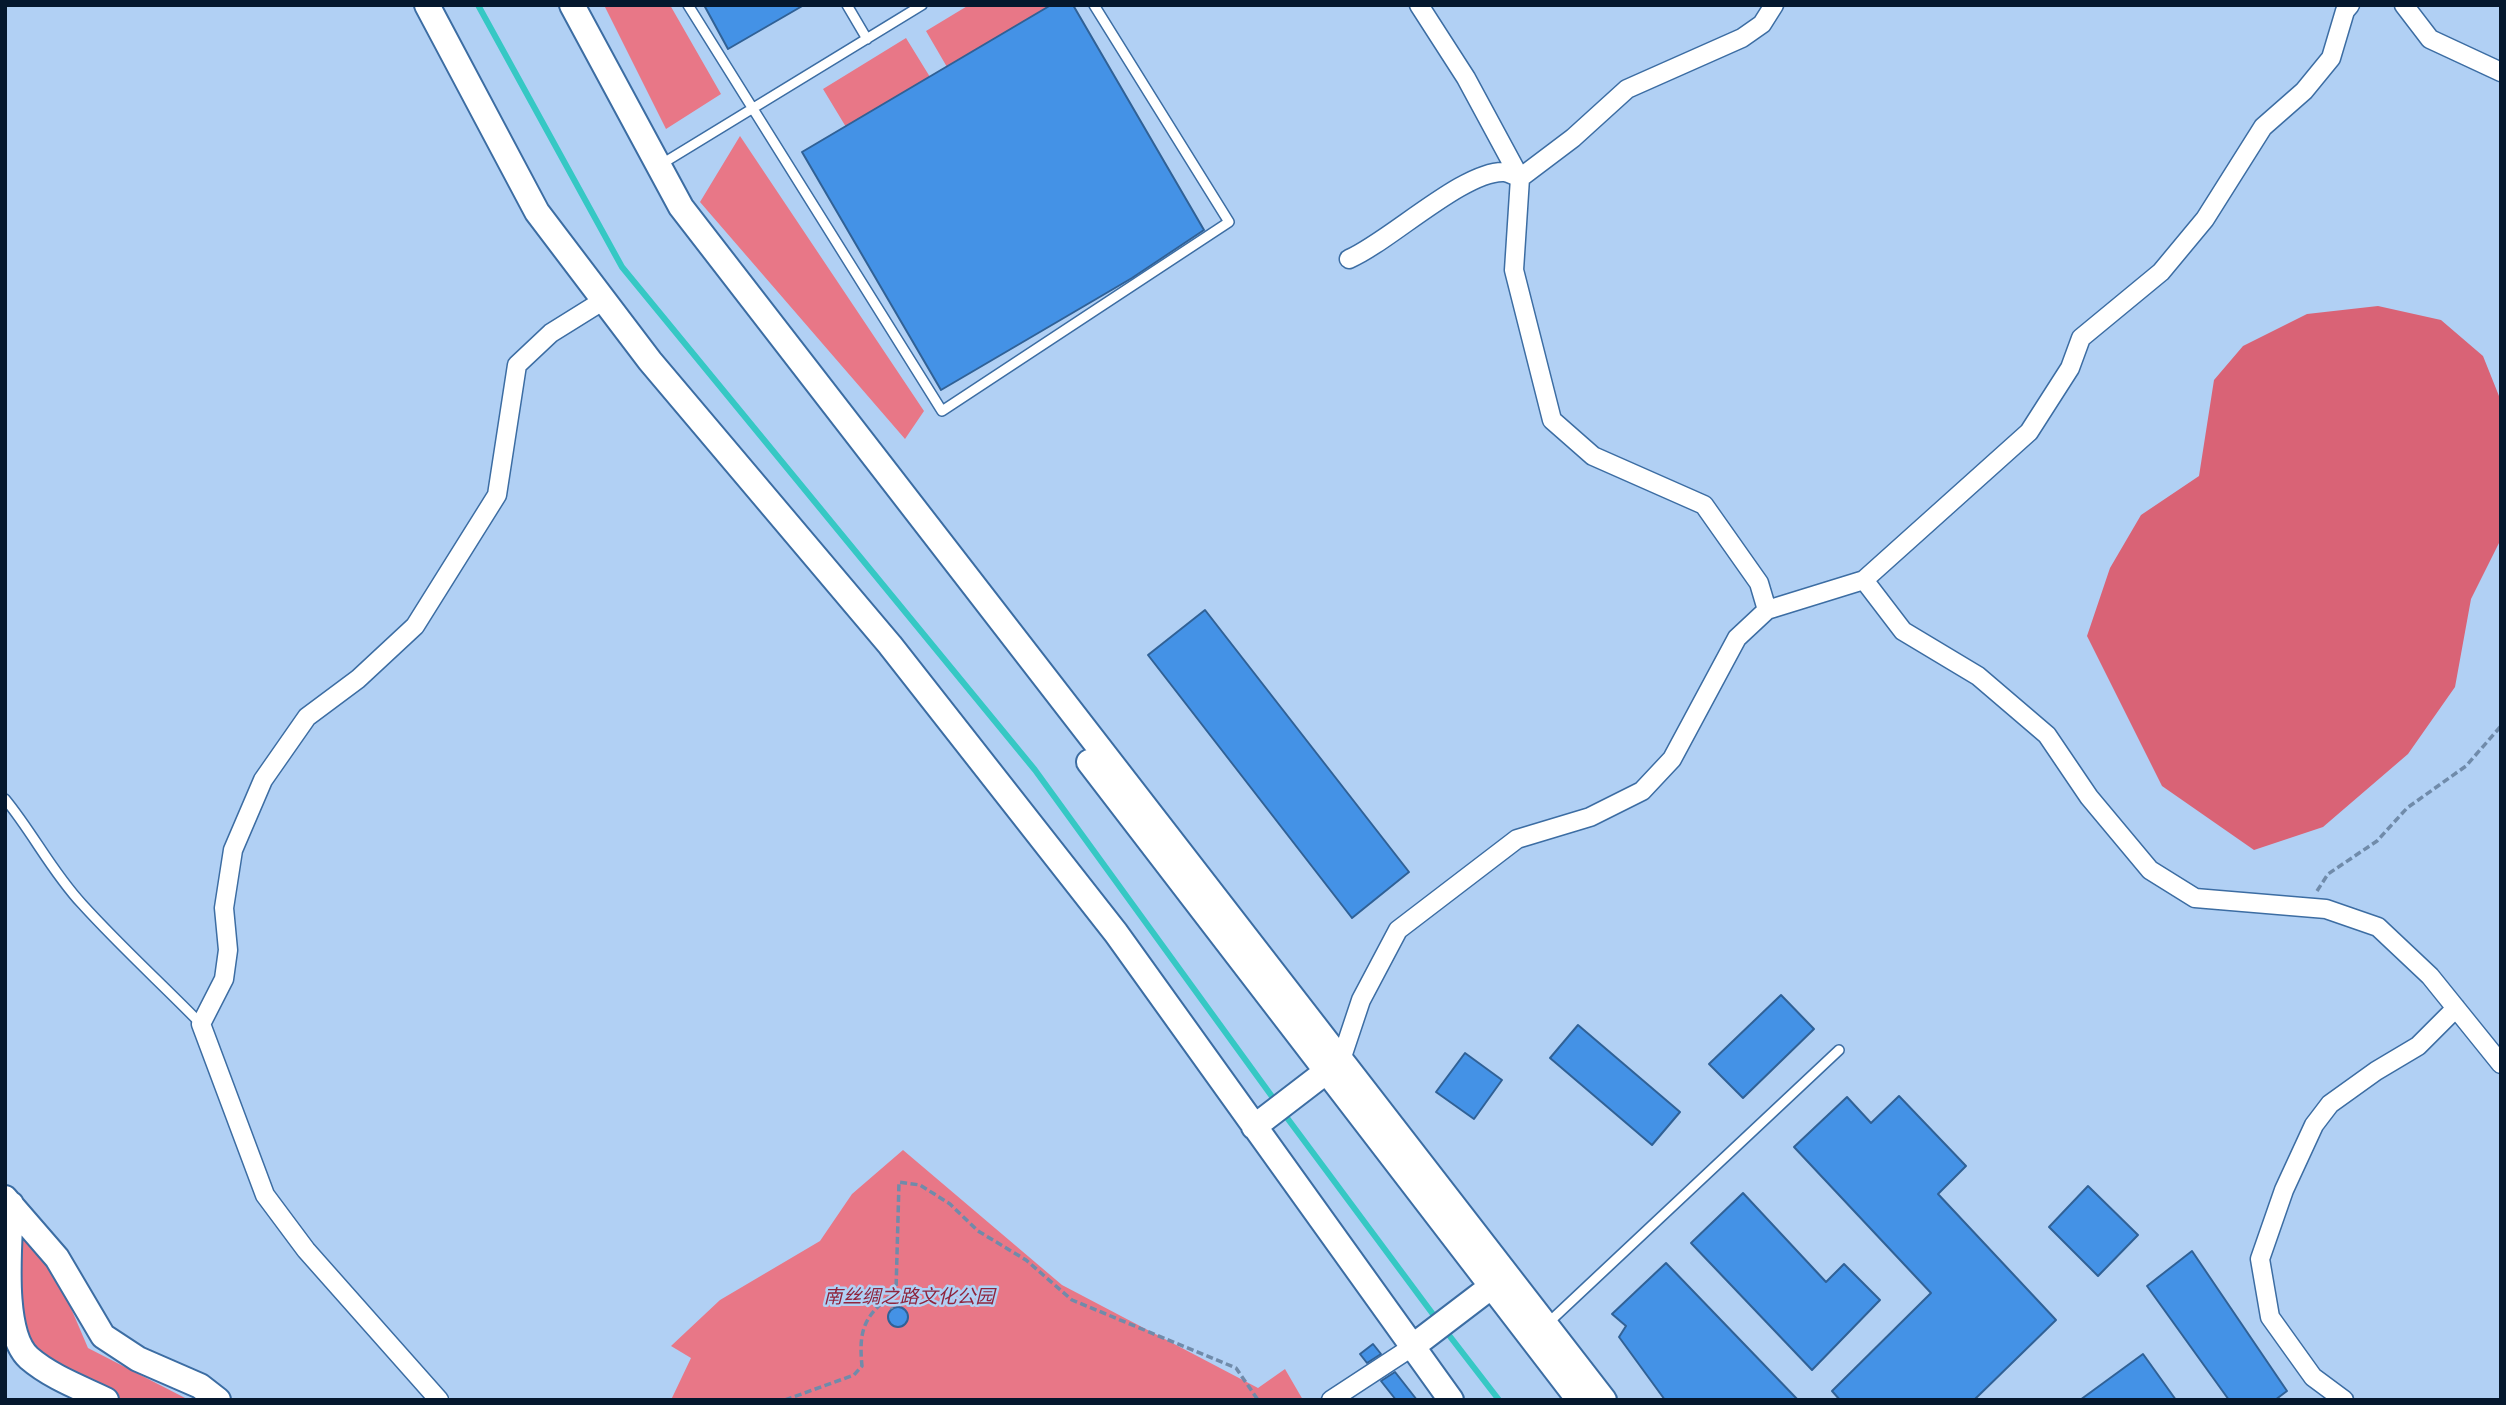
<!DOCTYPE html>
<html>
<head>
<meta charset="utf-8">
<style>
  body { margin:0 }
  #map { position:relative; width:2506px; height:1405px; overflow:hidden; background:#b1d0f4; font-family:Georgia,serif }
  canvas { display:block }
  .frame { position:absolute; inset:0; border:7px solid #05182e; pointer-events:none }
</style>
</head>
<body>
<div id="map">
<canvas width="2506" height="1405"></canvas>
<div class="frame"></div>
</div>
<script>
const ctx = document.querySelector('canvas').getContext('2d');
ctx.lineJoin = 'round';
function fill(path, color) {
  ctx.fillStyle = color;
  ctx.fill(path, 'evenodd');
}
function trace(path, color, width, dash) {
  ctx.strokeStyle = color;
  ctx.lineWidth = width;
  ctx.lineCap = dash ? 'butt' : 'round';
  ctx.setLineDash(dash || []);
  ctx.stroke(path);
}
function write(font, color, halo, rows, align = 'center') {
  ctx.font = font + ' Georgia,"Noto Sans SC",serif';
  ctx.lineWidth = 5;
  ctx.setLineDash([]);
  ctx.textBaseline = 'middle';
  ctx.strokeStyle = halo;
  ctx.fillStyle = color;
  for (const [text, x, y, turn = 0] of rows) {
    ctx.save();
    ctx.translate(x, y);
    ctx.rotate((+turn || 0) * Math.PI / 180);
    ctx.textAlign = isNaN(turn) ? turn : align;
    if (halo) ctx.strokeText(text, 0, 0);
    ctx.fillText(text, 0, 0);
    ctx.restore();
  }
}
fill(new Path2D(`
  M604,5H670L721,94L666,129Z
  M969,5H1051L947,67L926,31Z
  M906,38L930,77L846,127L823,89Z
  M740,136L924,411L905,439L700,202Z
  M903,1150L1062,1285L1258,1388L1285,1369L1303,1400H671L691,1358L671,1346L720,1300L820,1241L852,1194Z
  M5,1223L53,1266L88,1348L189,1400H79L23,1370L5,1313Z`), '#e87787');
fill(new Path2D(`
  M2378,306L2441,320L2483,356L2501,401V539L2471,599L2455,687L2408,754L2323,827L2254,850L2162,786L2087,636L2110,568L2141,515L2199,476L2214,380L2243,346L2307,314Z`), '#d96376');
trace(new Path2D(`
  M478,5L622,267L1035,770L1276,1102
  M1282,1111L1438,1321
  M1445,1330L1499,1400`), '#36c8c4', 6);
const building = new Path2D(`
  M704,5H804L728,49Z
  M1051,5H1073L1204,230L1132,278L941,390L802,152Z
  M1205,610L1409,872L1352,918L1148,655Z
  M1781,995L1814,1029L1743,1098L1709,1064Z
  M1578,1025L1680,1112L1652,1145L1550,1058Z
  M1465,1053L1502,1080L1474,1119L1436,1092Z
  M1899,1096L1966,1166L1938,1194L2056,1320L1974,1400H1840L1832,1391L1931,1293L1794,1147L1847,1097L1871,1123Z
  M2088,1186L2138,1235L2098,1276L2049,1227Z
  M1743,1193L1826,1282L1844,1264L1880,1300L1812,1370L1691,1243Z
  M2192,1251L2287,1391L2275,1400H2229L2147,1286Z
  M1666,1263L1798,1400H1665L1619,1337L1626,1326L1612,1314Z
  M888 1317a10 10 0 1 1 20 0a10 10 0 1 1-20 0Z
  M1373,1344L1381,1354L1367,1363L1360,1354Z
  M2143,1354L2176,1400H2080Z
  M1395,1372L1417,1400H1396L1381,1381Z`);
fill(building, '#4492e6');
trace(building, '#306196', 2);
const lane = new Path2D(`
  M688,5L942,411L1229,222L1094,5
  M847,5L867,39
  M660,165L922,5
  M5,799C33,833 52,872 82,904C120,946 162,984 201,1024
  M1547,1324L1839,1050`);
const street = new Path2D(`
  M1419,5L1466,78L1520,178L1514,270L1552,420L1593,456L1704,505L1759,583L1767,610
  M2404,5L2430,39L2501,72
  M1349,259C1389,242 1465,169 1505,172C1509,173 1516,176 1520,178L1573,138L1627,89L1742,38L1762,24L1774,5
  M1864,580L1903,631L1978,676L2047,735L2089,797L2150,870L2195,898L2326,909L2378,927L2430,976L2501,1064
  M1341,1060L1361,1000L1398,930L1517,839L1590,817L1642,791L1672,759L1737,638L1767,610L1864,580L2029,432L2070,368L2081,338L2161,272L2205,219L2263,127L2304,91L2331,58L2345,11L2350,5
  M439,1400L306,1250L265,1195L201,1024L224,979L228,950L224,908L233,850L263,780L307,717L358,679L415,626L497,495L517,365L551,333L604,300
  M1331,1400L1412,1347
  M2344,1400L2313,1377L2270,1317L2260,1259L2284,1190L2314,1125L2330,1104L2376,1071L2418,1046L2456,1008`);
const secondary = new Path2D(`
  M427,5L537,212L650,361L890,645L1116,933L1451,1400
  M572,5L681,207L1604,1400
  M1089,762L1579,1400
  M1254,1127L1340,1061
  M5,1198L57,1258L103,1336L138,1359L200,1386L218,1400
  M11,1204C10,1242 0,1332 29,1358C51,1377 81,1388 106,1400
  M1412,1347L1492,1286`);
trace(lane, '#3c6da3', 12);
trace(street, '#3c6da3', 21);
trace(secondary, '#3c6da3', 28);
trace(new Path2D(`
  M2317,891L2328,874L2377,841L2407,808L2466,766L2501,726
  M887,1298L892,1309
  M785,1400L854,1375L862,1366C858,1326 866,1315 896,1291L899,1182L920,1185L950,1204L978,1231L1026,1260L1072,1300L1236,1368L1258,1400`), '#708baa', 3.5, [7, 3.5]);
trace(lane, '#fff', 9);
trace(street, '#fff', 18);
trace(secondary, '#fff', 24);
write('italic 19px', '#8f243c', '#b1d0f4', [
  ["南丝绸之路文化公园",909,1296]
]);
</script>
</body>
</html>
